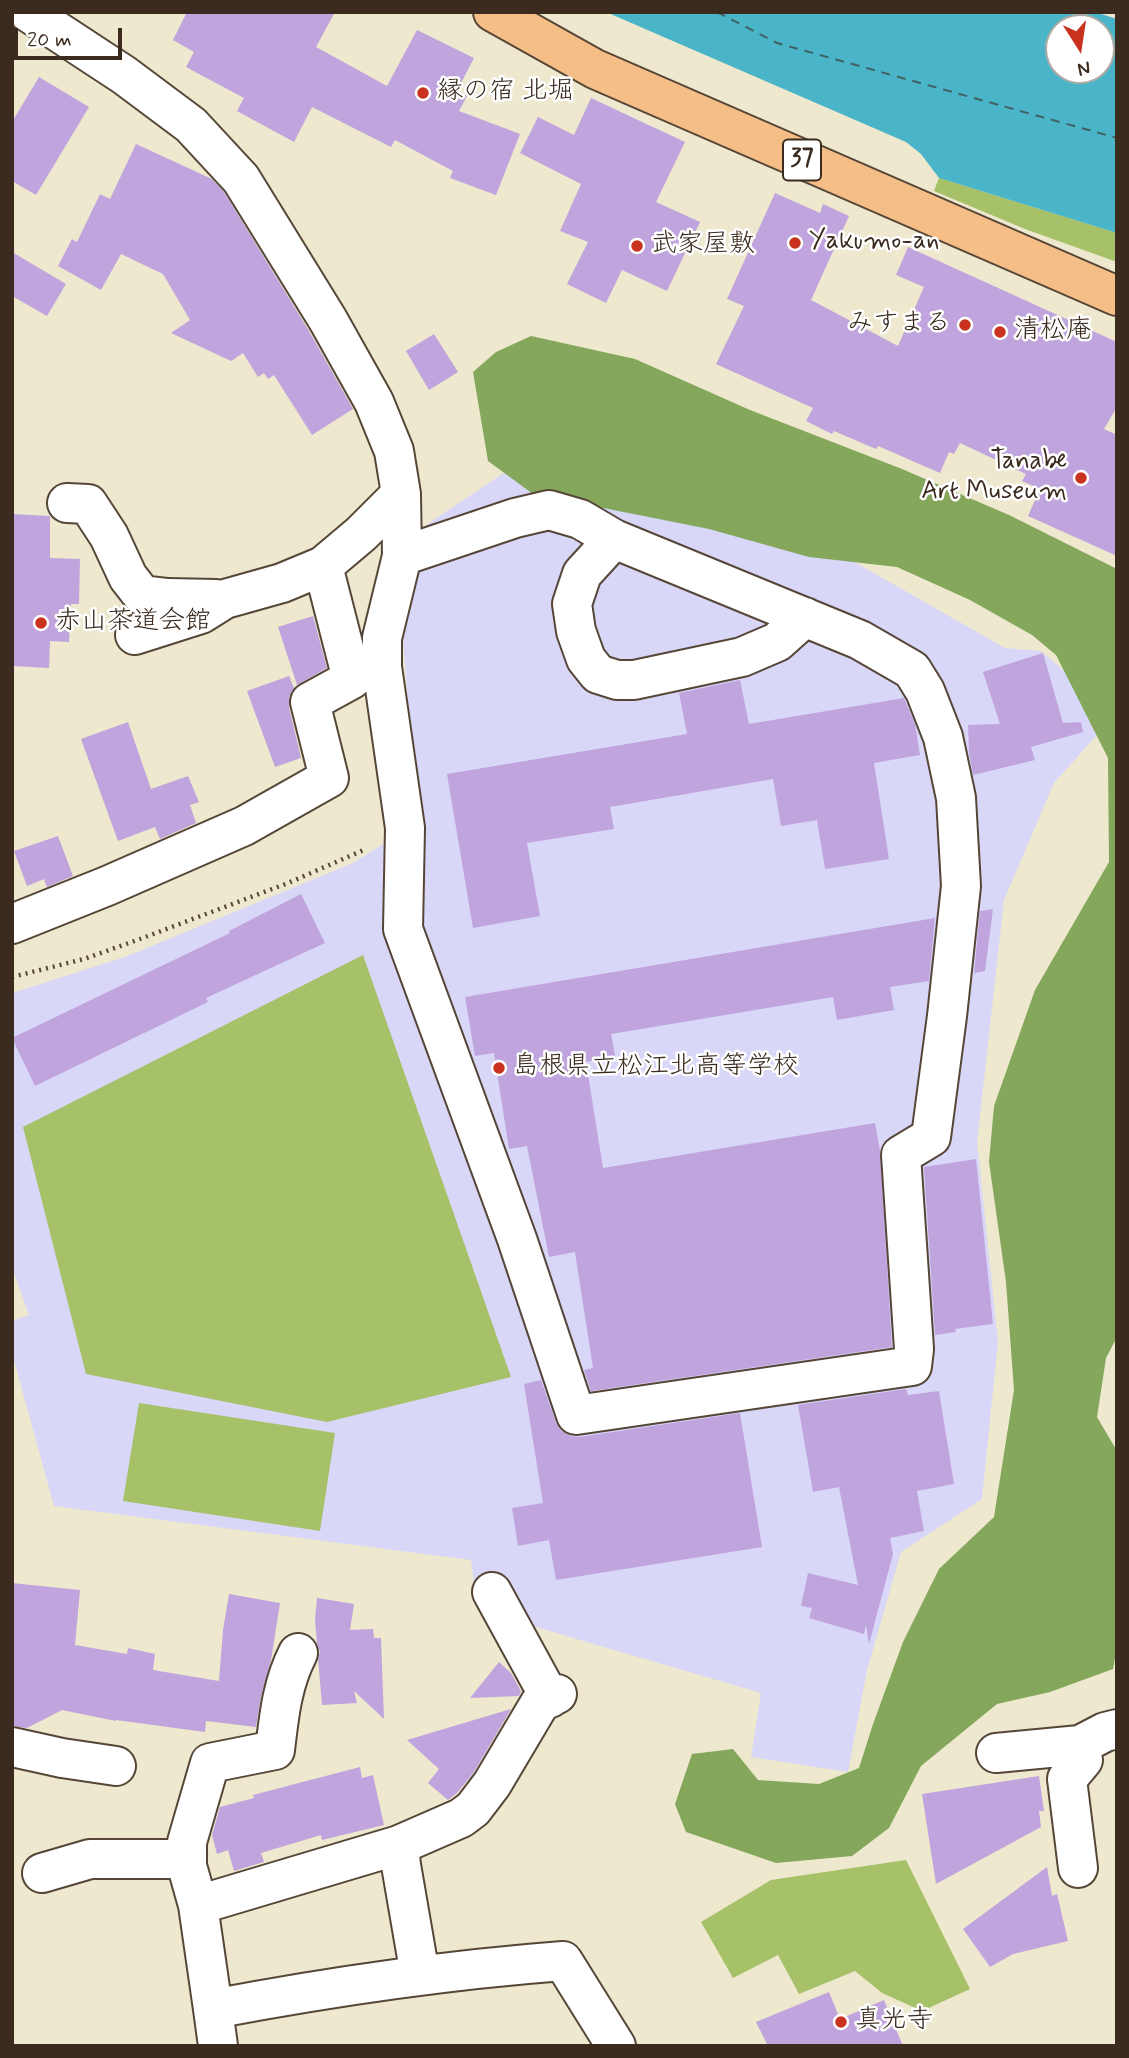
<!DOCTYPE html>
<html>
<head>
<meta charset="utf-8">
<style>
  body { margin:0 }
  #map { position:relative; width:1129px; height:2058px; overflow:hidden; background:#ede8ce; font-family:Mynerve,sans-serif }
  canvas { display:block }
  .frame { position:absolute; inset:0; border:14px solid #3b2a1e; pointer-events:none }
  .north { position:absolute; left:1045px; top:14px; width:70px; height:70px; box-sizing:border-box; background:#fff; border:2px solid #b1aaa5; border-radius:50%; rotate:168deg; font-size:19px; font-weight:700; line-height:28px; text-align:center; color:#3b2a1e }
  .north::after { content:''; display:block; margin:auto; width:24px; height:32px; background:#c8321e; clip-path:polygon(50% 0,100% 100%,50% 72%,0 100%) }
  .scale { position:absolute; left:14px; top:28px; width:108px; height:32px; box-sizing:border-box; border:4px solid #3b2a1e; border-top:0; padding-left:9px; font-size:21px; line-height:24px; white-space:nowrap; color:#3b2a1e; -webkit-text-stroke:5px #fff; paint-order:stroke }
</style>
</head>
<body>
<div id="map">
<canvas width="1129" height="2058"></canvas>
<div class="frame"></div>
<div class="north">N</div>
<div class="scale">20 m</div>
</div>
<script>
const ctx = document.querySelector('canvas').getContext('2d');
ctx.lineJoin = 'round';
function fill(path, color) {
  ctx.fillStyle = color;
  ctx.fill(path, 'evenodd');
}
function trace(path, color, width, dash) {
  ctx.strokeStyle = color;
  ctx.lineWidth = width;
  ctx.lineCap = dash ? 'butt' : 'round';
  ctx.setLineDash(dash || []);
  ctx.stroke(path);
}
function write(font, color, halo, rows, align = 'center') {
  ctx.font = font + ' Mynerve,"Klee One",sans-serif';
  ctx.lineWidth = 5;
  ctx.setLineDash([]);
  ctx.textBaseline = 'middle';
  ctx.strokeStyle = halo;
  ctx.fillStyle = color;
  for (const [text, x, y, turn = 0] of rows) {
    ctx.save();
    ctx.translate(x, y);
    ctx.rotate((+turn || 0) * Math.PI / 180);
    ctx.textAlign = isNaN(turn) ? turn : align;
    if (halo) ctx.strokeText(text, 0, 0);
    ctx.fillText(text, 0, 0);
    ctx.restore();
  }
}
fill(new Path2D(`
  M594,413L1005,648L1041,651L1069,675L1105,726L1054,783L1004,900L977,1142L998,1341L982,1499L901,1552L867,1670L848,1772L751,1757L761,1693L488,1613L476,1598L471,1560L54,1506L12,1353V1321L29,1315L12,1267V993L125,957L353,863L418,822L401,617L426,525Z`), '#d9d7f8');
fill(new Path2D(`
  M939,178L1117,233V262L1025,229L934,191Z
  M363,955L511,1377L327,1422L86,1374L23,1127Z
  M139,1403L335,1433L320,1531L123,1501Z
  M906,1860L970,1989L922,2011L882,1993L855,1971L799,1994L778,1955L733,1978L701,1922L771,1880Z`), '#a6c167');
fill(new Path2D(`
  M531,336L635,359L750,410L902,469L1009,515L1117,569V1337L1106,1358L1097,1417L1117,1451V1648L1113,1669L1050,1692L997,1704L921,1766L889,1828L852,1856L776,1863L686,1832L675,1804L692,1754L733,1749L758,1780L819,1784L859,1768L873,1724L903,1642L939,1569L994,1517L1014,1390L1006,1282L989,1162L994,1106L1035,990L1109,862L1108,758L1056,655L1032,635L970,600L897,567L809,557L709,529L533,494L488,461L473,372L496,352Z`), '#84a75c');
fill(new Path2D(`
  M606,12H1095L1117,19V233L939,178L921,154L906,142ZM1059,28H1101V70H1059Z`), '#4ab4c8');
trace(new Path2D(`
  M717,12L777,43L1117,138`), '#416162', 2, [9, 7]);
fill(new Path2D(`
  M187,12H335L316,47L387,86L417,30L474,58L457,91L467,96L459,111L520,134L496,195L450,178L453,171L395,140L391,147L312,107L294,142L237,111L244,98L186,67L194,52L173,40Z
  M39,77L89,107L36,195L12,181V122Z
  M591,98L685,142L656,202L700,222L667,291L622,270L606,303L567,284L588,242L560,231L581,184L520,153L538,117L574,135Z
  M136,144L212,179L224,192L309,331L353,409L312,435L274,375L268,379L264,373L258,377L243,353L231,361L171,333L190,320L163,274L121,254L101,290L58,266L72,239L77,242L100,194L110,199Z
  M775,193L820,213L823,204L849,216L811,300L898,346L924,287L896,275L908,247L1117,342V407L1104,429L1117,435V556L1028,516L1040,489L1022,481L1026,474L960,443L954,454L949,452L940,473L878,446L876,449L834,431L832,434L806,421L813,408L716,364L744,306L727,299Z
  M12,252L66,284L47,316L12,296Z
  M434,334L458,372L429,390L406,351Z
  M12,514L50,516V558L80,559L79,604H71L69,642L50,641L49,668L12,666Z
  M313,616L327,668L297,685L278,627Z
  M1043,653L1063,723L1081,722L1083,732L1031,747L1035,760L973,775L969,752L968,725L1000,724L983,672Z
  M289,676L294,688L289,697V707L301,758L275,767L247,691Z
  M740,680L749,724L904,698L915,724L920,755L874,763L889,859L825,869L817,820L781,826L773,779L610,807L614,829L527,843L540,916L473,928L447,774L687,734L679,693Z
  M128,722L151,789L188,776L199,802L190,805L196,823L160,839L155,827L118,841L81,739Z
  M58,836L73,876L47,887L44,879L27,886L14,851Z
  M301,894L325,943L206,998L208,1002L35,1086L12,1038L230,933L229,931Z
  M993,909L985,971L974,973L980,911Z
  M935,918L929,981L890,987L894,1010L837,1020L833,997L611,1034L615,1056L586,1062L603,1168L875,1123L880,1151L892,1347L591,1391L584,1370L593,1368L575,1252L549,1257L527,1146L509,1149L494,1053L475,1056L465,997Z
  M976,1159L993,1324L955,1329L956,1332L935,1335L924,1167Z
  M541,1380L556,1423L561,1431L570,1436L579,1437L740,1413L762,1547L556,1580L549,1540L518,1546L512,1508L543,1503L524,1384Z
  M906,1389L908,1395L939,1391L954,1484L917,1491L924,1531L890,1538L893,1554L869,1644L866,1625L864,1634L809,1618L812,1608L801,1606L808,1573L858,1585L839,1487L813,1492L798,1405Z
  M12,1583L80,1590L75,1645L127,1654L128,1648L155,1654L153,1670L219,1681L223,1630L229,1594L280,1603L271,1660L261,1696L256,1727L206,1721L205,1732L116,1720V1721L62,1710L27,1728L12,1726Z
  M317,1598L354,1604L350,1630L373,1629L374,1638H381L384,1719L354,1691L357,1703L322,1705L318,1659L320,1652L317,1644L315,1619Z
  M499,1662L511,1673L521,1691L519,1696L470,1698Z
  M511,1709L474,1772L457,1793L448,1800L428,1783L439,1769L407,1740Z
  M360,1767L362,1778L373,1775L384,1825L322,1840L321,1835L261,1853L264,1862L234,1871L228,1850L217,1854L212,1835L220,1807L254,1798L253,1795Z
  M1039,1776L1044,1811H1039L1041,1827L936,1884L922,1794Z
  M1047,1867L1052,1896L1057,1894L1068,1941L1013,1954L990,1967L963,1929Z
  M829,1992L840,2019L884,2000L903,2046H768L756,2022Z`), '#c0a4dd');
const minor = new Path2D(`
  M28,12L124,75L191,125L241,179L328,320L374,402L394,451L401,494L402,556L382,638V667L405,828L403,929L517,1239L576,1415L912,1366L914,1349L901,1155L931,1137L947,1016L961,886L956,798L943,737L925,691L912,670L860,640L614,539L580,519L549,510L515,518L402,556
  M67,503L88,504L109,536L128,577L142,595L168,598L216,599
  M614,539L582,574L572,604L576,631L586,659L598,674L617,680H634L742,657L777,642L805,617
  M135,635L201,614L225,599L282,583L323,566L361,534L401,494
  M12,924L107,886L244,826L329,778L310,702L352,679L323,566
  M492,1592L550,1698
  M12,1747L62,1758L116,1766
  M996,1753L1080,1745L1105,1732L1117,1729
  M399,1845L401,1865L420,1975
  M1078,1868L1067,1779L1083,1760
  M42,1873L90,1859H186
  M198,1905L187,1866V1842L210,1763L275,1750C279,1716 282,1684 298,1653
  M213,2009L198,1905L399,1845L461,1818L473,1809L492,1784L540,1703L557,1694
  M218,2046L213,2009C329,1987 445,1970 563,1961L616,2046`);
const major = new Path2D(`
  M493,12L595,69L1117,296`);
trace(minor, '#564638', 42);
trace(major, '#564638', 42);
trace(new Path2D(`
  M12,977L84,959L140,939L288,883L366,849`), '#564638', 4.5, [2, 5]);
trace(minor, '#fff', 38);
trace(major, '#f6be87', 38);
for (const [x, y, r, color] of [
  [423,93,7,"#c8321e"],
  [795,243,7,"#c8321e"],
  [637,246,7,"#c8321e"],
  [965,325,7,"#c8321e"],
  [1000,332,7,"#c8321e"],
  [1081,478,7,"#c8321e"],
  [41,623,7,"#c8321e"],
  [499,1068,7,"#c8321e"],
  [841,2022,7,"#c8321e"]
]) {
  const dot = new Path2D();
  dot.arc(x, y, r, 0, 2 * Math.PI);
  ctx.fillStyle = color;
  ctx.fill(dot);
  trace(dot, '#fff', 2.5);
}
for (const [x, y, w] of [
  [802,160,38]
]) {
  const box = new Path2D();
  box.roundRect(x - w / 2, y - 20.5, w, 41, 5);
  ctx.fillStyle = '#fff';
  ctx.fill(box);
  trace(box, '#3b2a1e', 2);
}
write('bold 24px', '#3b2a1e', null, [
  ["37",802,160]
]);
write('26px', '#3b2a1e', '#fff', [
  ["縁の宿 北堀",437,93],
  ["Yakumo-an",809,243],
  ["武家屋敷",651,246],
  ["みすまる",951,325,"right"],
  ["清松庵",1014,332],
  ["Tanabe",1067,463,"right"],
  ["Art Museum",1067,493,"right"],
  ["赤山茶道会館",55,623],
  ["島根県立松江北高等学校",513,1068],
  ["真光寺",855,2022]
], 'left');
</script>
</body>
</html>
